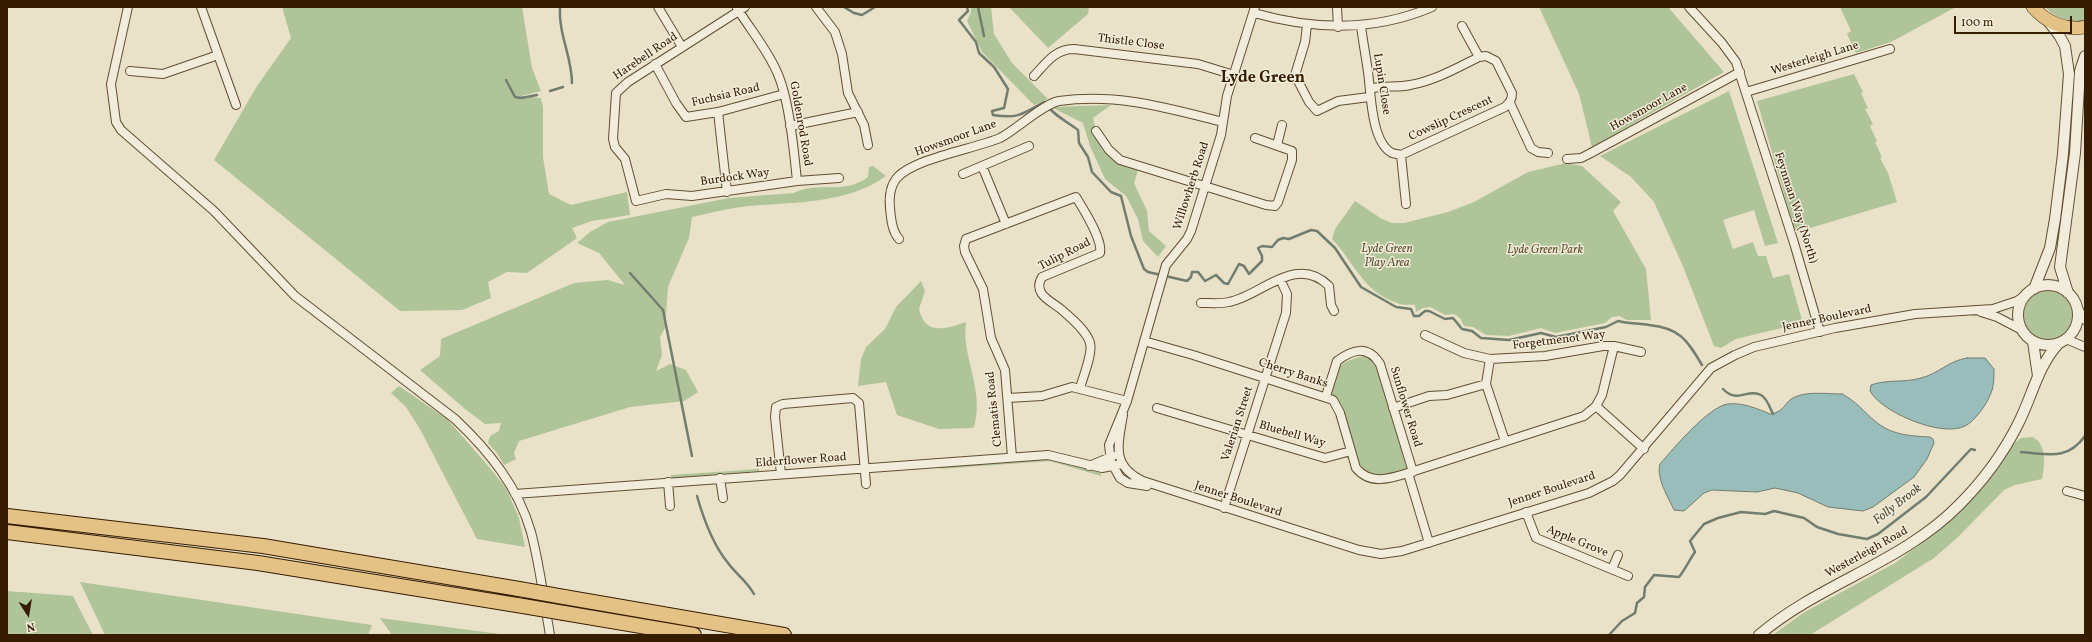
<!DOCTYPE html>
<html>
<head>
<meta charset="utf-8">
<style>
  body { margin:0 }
  #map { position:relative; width:2092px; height:642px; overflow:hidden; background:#e9e2c8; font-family:Vollkorn,serif }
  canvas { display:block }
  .frame { position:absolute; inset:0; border:8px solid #371d00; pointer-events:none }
  .north { position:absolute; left:8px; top:594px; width:40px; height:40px; -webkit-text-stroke:3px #f1ecdb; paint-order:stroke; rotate:168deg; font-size:11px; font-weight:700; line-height:16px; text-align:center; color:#371d00 }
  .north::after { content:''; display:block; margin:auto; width:14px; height:18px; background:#371d00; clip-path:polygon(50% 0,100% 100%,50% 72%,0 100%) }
  .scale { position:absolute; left:1954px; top:16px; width:118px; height:18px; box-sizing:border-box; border:2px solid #371d00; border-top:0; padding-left:5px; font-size:12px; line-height:14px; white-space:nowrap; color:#371d00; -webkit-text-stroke:3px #f1ecdb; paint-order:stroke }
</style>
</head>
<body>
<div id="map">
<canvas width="2092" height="642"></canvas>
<div class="frame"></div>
<div class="north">N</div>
<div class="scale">100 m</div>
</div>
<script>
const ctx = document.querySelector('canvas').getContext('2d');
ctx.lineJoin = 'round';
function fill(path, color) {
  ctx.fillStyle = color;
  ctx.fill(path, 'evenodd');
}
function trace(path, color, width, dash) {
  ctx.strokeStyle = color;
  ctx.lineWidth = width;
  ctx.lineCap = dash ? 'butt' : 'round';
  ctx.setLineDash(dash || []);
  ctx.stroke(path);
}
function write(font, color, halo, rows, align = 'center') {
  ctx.font = font + ' Vollkorn,serif';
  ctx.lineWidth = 3;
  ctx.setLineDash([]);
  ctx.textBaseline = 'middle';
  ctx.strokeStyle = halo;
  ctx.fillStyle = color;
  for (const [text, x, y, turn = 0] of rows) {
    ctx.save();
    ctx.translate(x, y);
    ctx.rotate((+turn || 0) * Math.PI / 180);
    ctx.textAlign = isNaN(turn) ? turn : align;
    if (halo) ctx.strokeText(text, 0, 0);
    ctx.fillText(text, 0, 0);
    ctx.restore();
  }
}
fill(new Path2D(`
  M282,7H522L532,68L541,91L521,96L541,98L543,107V157L549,194L571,205L627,192L630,215L592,221L572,228L577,238L527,273L507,272L488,282L491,298L462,310L400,311L214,160L257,86L291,38Z
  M971,7H991L994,34L1012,63L1048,99L1034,105L982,52L967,21L971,12Z
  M1009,7H1089L1088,14L1048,48Z
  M1539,7H1668L1724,72L1592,147L1579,94Z
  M1840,7H1956L1891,42L1856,53L1847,34L1851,31Z
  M2045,7H2085V21C2070,23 2055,18 2045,7Z
  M1854,74L1863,92L1861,93L1868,108L1865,109L1873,124L1870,126L1877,141L1875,142L1882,157L1880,158L1888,173L1897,202L1797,232L1795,231L1757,101Z
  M1729,91L1778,243L1765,246L1754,210L1723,220L1733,249L1753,242L1758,256H1766L1773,278L1789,274L1802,320L1798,324L1736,339L1721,348L1714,346L1682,264L1654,202L1631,177L1600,156Z
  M1111,105L1093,118L1095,126L1093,131C1107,150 1114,165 1138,170L1134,183L1147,211L1149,231L1166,246L1158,257L1143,241L1138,219L1126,196L1105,179L1090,146L1083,123L1051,107Z
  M1566,163L1582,166L1621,202L1613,211L1646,269L1651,320H1627L1619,316L1612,317L1605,323L1555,333L1541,328L1509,336L1486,335L1473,327L1464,326L1460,318L1454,314L1445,315L1430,307L1423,308L1416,312L1415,305C1409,304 1403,306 1397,303C1362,291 1355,263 1332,239L1335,229L1355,201L1382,219L1392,223H1404L1448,212L1474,202L1528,172Z
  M873,166L886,176C848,204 794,202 749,206C730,208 710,213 692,217L689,238L668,287L665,328L660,337L662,355L656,371L670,364L686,370L698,392L684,401L630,407L519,441L514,453L516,459L504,465L497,453L488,443L490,436L499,431L501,423L485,424L465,409L420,370L440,356L441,339L574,283L608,280L625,285L599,253L577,243L590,232L608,222L729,198L794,193C818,180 843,196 868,177L869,167Z
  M921,281L925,291L919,309C925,336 946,329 966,322C961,357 985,389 974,427L971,428L939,429L897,415L886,382L858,386L861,359L866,347L885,329L896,307Z
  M2024 315a24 24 0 1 1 48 0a24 24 0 1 1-48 0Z
  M1364,356L1370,358L1378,369L1407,469C1390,473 1371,483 1360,464L1342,406L1329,392C1339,366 1336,363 1364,356Z
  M399,386L447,419L484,461L506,488L519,518L525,547L477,539L420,429L406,407L391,393Z
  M2033,437C2047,445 2045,464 2042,479L2015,485L2004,490L1957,538L1934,558L1810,635H1773L1803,613L1895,563L1939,530L1987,482L2012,445L2021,438Z
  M1054,459L1101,473V476L1050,461L940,469V467Z
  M759,469V471L671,478V475Z
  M80,582L372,625L368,635H105Z
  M7,591L73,596L93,635H7Z
  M380,618L507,635H392Z`), '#b0c49a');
const water = new Path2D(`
  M1967,358H1985L1994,369C1994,377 1994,386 1991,393C1987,404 1975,421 1965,426C1942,438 1881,412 1870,391L1871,385C1887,379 1905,383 1921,378C1938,374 1948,361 1967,358Z
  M1842,394C1856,401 1864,412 1876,422C1892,435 1910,436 1930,437L1933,439L1934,443L1927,459L1914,477L1873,507L1863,511L1828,507L1798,493L1775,488L1757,492L1712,490L1704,493L1684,511L1674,510C1668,497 1656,478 1660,464C1673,449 1709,406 1728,404C1741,402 1759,409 1770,414C1786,412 1784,401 1795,397C1808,391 1828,394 1842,394Z`);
fill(water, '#99bdbb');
trace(water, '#727d70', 1);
trace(new Path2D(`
  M560,7C558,33 572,57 572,83
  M844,7L854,13L862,15L875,7
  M967,7L968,11L959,20L976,42L979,53L994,67L1008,89L1004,108L992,111L993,115C1019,119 1022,114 1044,102C1052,114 1066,121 1078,130L1079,143L1088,157L1092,172L1111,192L1121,196L1131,236L1144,269L1148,272L1187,281L1191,277L1192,272H1198L1205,281L1216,275L1224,283L1228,284L1239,264L1244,266L1249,274L1262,261V256L1258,248L1262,246L1272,247L1278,240L1283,238L1289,239L1311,230L1317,231L1335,248L1361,287L1396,307L1411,309L1414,316H1419L1425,311H1429L1445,319L1453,318L1462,329L1472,331L1481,338L1509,340L1541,333L1556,337L1606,327L1618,321C1629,324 1638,323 1649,325C1680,328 1687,340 1702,365
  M978,7L984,36
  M506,80L515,97L521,98L537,95
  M550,91L563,87
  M630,273L663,310L692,456
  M1723,389C1737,404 1748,388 1761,395C1767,398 1770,408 1773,414
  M2021,452C2048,454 2067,461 2085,436
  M697,496C703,517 714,546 728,563C736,574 747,581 754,594
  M1609,635L1622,621L1635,613L1637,603L1644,597L1645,587L1654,575L1679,577C1684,571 1690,559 1695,552L1690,541L1704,524L1718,518L1741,512L1765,514L1774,511L1804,518L1817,527L1838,534L1867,539L1878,534L1926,497L1971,449L1975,450`), '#727d70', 2.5);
const minor = new Path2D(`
  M128,7L111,84L116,122L121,130L214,211L295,296L455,419C489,451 518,487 531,532C540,566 544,601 550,635
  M201,7L236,105
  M658,7L682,47
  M745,7L628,82L616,93L613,139L615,147L625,159L636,201L666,194L692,196L797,181L839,178
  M816,7L835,32L842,54L848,93L864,125L868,145
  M1337,7L1338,27
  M1689,7L1722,43L1736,62L1794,243L1820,332
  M737,8C750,29 766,48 776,70C789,96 794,151 797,181
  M1254,13C1314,30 1374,32 1432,7
  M1307,25L1305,42L1295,75L1309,102L1317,111L1338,101L1369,97
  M1361,26C1363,42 1366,57 1368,72C1371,93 1371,142 1392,153C1395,154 1399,154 1401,155L1406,204
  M1462,26L1479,57
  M655,64L676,103L686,117L718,112L784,94
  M130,71L163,74L218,55
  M1034,76C1046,63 1055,49 1074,49L1198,64L1234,75
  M1370,89C1383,85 1396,88 1410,85C1434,81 1457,68 1479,57L1486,56L1496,61L1512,93C1512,100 1510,102 1505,107L1401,155
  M1746,92L1890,49
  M1510,103L1531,148L1538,152L1548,153
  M718,112L727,192
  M790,126L858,112
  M1096,131L1109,150L1120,160L1266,205L1275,206L1278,202L1292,160V151L1255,138
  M1277,145L1282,125
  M1567,159L1581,158L1589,154L1740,72
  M982,166L1006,224
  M963,174L1029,146
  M899,239C892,231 891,219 890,208C889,198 890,187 896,179C911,159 974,149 1000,138C1017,129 1043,104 1059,101C1118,93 1167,108 1223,122
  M1201,303C1210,303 1221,304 1229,302C1261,296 1296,253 1329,286L1331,305L1334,311
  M2077,307L2085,320
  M1981,312L1997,317L2022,330
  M2066,339L2085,347
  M1144,341L1193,355L1333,400L1340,413L1356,468C1370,485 1389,479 1408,473L1584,416L1596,406L1602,395L1614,346H1603L1545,356L1490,359L1464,353L1425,335
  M1614,346L1641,352
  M1490,359L1486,384L1505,441
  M1326,396L1337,361C1353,349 1368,345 1380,364L1413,472
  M1008,398L1042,396L1072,387L1127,401
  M1596,406L1644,449
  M1157,408L1325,458L1351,451
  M1393,408L1429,396L1447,395L1486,384
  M1123,415C1118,445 1111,466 1143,481L1359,550L1381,554L1402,551L1589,493L1613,481L1620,475L1711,368L1735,355L1754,347L1835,328L1915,314L1993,309L2017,301L2027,294
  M1012,457L1005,370L991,338L983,289L965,252L964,246L966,239L1076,197C1083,209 1103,239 1100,253L1042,277C1032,294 1051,301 1062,310C1070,317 1087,331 1090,343C1093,353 1083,377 1080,388
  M1089,466L1113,456
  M1408,473L1429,543
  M781,474L775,417L776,407L783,404L853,398L859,403L866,484
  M720,478L723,498
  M668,482L670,506
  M1147,486L1128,483L1120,478L1111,462L1109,445L1127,401L1166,265L1187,239L1191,231L1221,135L1227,96L1255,7
  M2067,491L2085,496
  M515,494L1048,455L1102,468L1122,464
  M1224,508L1286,313L1287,294L1280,279
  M1526,512L1536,538L1628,576
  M1612,569L1618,555`);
const tertiary = new Path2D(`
  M2018 315a30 30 0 1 1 60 0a30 30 0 1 1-60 0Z
  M2034,289L2050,248L2055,219L2063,154L2069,74L2065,46L2059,35L2048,21
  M2068,293L2060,267L2075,153L2080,71L2085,56
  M2033,342L2038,376
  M1759,635C1820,583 1902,563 1959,505C1982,482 2004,452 2018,424C2032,397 2038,365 2059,343`);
const trunk = new Path2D(`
  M2033,7C2046,22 2065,31 2085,27`);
const motorway = new Path2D(`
  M7,516L263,546L519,589
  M7,532L258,563L523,606
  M564,597L784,635
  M564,613L694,635`);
trace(minor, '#644e32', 10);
trace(tertiary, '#644e32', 12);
trace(trunk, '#371d00', 14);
trace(motorway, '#371d00', 16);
trace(minor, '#f1ecdb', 8);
trace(tertiary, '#f1ecdb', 10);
trace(trunk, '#e4c184', 13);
trace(motorway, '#e4c184', 14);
const motorwayBridge = new Path2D(`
  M519,589L564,597
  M523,606L564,613`);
trace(motorwayBridge, '#371d00', 16, []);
trace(motorwayBridge, '#e4c184', 14);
write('12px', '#371d00', '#f1ecdb', [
  ["Thistle Close",1131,43,7],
  ["Harebell Road",646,57,-34],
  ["Westerleigh Lane",1815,59,-17],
  ["Lupin Close",1381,84,81],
  ["Fuchsia Road",726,96,-13],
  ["Howsmoor Lane",1649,108,-29],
  ["Cowslip Crescent",1451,119,-25],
  ["Goldenrod Road",800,124,80],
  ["Howsmoor Lane",956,139,-20],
  ["Burdock Way",735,178,-8],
  ["Willowherb Road",1192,186,-72],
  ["Feynman Way (North)",1795,208,72],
  ["Tulip Road",1065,255,-27],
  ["Jenner Boulevard",1827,319,-12],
  ["Forgetmenot Way",1559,341,-7],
  ["Cherry Banks",1293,374,18],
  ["Sunflower Road",1405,407,73],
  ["Clematis Road",995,409,-96],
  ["Valerian Street",1238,424,-72],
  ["Bluebell Way",1292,435,16],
  ["Elderflower Road",801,461,-4],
  ["Jenner Boulevard",1552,490,-18],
  ["Jenner Boulevard",1238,500,18],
  ["Apple Grove",1577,542,22],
  ["Westerleigh Road",1867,553,-29]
]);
write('italic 12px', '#5b4f2e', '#f1ecdb', [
  ["Lyde Green",1387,250],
  ["Play Area",1387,264],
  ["Lyde Green Park",1545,251]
]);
write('italic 13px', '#544d38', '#f1ecdb', [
  ["Folly Brook",1898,505,-38]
]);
write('bold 16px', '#371d00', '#f1ecdb', [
  ["Lyde Green",1263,79]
]);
</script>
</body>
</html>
